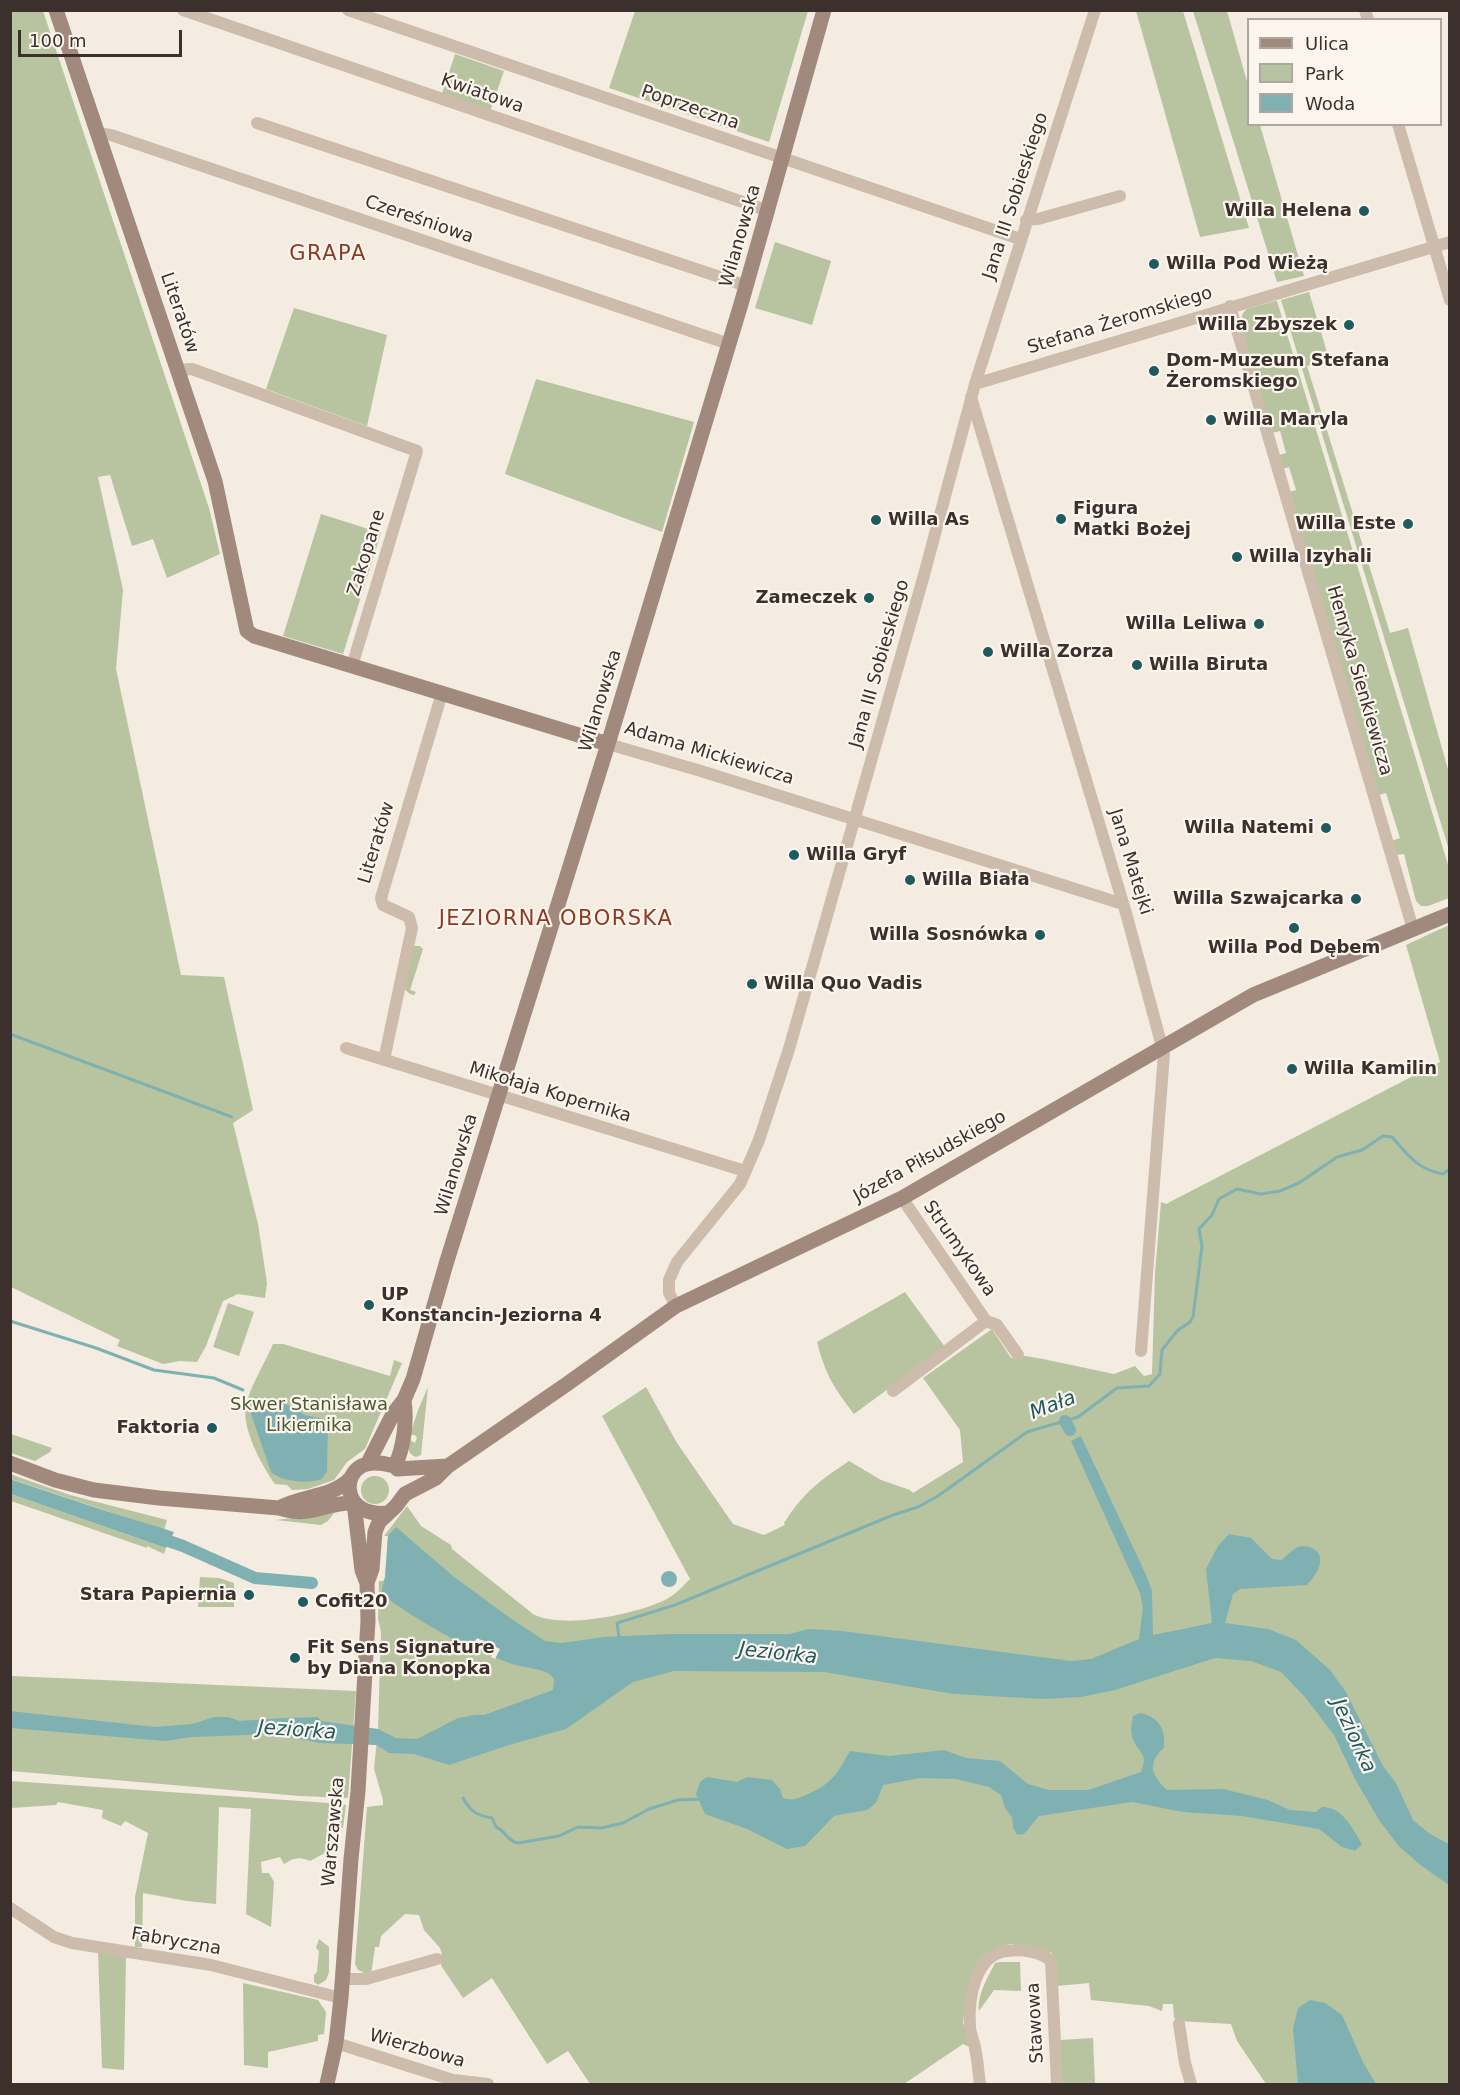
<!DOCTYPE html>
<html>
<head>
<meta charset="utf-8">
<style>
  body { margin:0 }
  #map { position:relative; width:1460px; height:2095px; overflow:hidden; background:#f4ebe1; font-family:"DejaVu Sans",sans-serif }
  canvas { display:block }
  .frame { position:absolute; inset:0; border:12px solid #3b302b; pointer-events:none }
  .legend { position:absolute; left:1247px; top:18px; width:195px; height:108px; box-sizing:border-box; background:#fbf5ee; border:2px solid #aea6a0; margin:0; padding:8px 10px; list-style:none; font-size:18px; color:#3b302b }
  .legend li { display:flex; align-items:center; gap:12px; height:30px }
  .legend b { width:30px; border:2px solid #aea6a0 }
  .scale { position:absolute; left:18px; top:30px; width:164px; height:27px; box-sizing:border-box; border:3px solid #3b302b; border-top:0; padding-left:8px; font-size:18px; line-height:21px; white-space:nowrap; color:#3b302b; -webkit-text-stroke:4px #fbf5ee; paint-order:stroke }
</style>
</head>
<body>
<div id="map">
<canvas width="1460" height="2095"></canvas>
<div class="frame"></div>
<ul class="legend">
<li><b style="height:8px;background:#a18a7d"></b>Ulica</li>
<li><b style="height:16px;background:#b8c4a0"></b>Park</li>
<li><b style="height:16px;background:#7fb0b2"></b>Woda</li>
</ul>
<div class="scale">100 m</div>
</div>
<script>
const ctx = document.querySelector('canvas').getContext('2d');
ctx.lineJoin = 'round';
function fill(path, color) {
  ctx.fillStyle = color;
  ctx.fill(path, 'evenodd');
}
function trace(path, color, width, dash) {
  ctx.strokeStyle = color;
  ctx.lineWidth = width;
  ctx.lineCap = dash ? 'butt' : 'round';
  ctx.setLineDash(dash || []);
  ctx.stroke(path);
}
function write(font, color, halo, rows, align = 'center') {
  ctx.font = font + ' "DejaVu Sans",sans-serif';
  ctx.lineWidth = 4.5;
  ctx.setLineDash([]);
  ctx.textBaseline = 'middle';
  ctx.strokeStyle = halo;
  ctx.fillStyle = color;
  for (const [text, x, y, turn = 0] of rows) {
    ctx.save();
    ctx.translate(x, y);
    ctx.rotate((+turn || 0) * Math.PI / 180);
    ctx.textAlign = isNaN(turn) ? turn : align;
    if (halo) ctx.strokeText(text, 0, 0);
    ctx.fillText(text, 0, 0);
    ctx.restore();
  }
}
fill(new Path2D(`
  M10,11H43L209,508L220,554L167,578L153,539L132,546L110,475L98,477L123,590L116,669L181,975L224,977L253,1110L233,1123L258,1224L267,1283L265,1298L238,1294L223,1301L206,1346L197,1362L180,1361L163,1364L117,1346L120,1340L11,1287Z
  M635,11H808L769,142L609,88Z
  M1136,11H1183L1249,228L1200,237Z
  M1193,11H1227L1248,85V124L1260,125L1304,276L1277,282Z
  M455,54L504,71L490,111L442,94Z
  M775,242L831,261L812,325L755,308Z
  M1309,292L1329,359L1307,366L1390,633L1408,628L1449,773V850L1281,300Z
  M1275,301H1277L1449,868V898L1428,906H1421L1416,901L1404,854L1396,855L1391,841L1400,838L1386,793L1379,795L1289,492L1296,490L1289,467L1282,469L1279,455L1286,453L1280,431L1272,433L1240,323L1243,322C1241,316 1242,313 1247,309Z
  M294,308L387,335L367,426L266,389Z
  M536,379L694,422L662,532L505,474Z
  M321,514L381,533L343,654L283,636Z
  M1449,925V2084H1266L1237,2041L1231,2024L1179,2021L1174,2018L1173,2004H1163L1162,2011L1149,2006L1091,2000L1089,1983L1057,1986L1054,1958L1052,1953L1042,1949L1011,1944L998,1947L985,1956L966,1999L963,2023L972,2048L963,2044L904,2084H590L568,2051L547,2064L492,1978L463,1998L442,1967L438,1956L442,1954L440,1948L424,1930L419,1915L405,1914L381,1936L379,1947H375L371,1975H363V1972L358,1970L355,1964L367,1807L383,1805V1800L374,1769L378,1729L381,1632L378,1619L379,1581H383L385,1578L388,1536H384L407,1506L421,1526L451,1545L452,1549L533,1614C562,1630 636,1614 665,1600C674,1596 683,1586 690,1579L602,1416L646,1387L677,1443L733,1524L764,1535L785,1525L784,1523C804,1492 819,1481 849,1461L881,1480L910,1490L913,1493L963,1462L960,1430L923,1378L992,1329L1011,1358L1025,1356L1043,1359L1114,1374L1135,1366L1144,1376L1152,1374L1155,1273L1161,1202L1166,1204L1440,1062L1406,945Z
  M413,946H420L423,949L410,990L416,992L414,995L410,994L403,988Z
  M905,1292L945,1347L854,1414C834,1388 825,1374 817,1342Z
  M228,1303L254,1312L239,1356L213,1347Z
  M273,1344H283L390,1376L394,1360L402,1363L365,1449L347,1462L334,1480L308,1489L292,1490L287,1485L275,1484C262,1466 241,1428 246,1405C250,1387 266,1361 273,1344Z
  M428,1387L421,1455L416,1457C408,1454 407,1448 410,1440L415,1443L417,1438L415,1435H410L418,1410Z
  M11,1434L52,1448L50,1452L35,1461L11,1453Z
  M10,1474L70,1495L167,1520L164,1530L11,1479Z
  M361 1490a14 14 0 1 1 28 0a14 14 0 1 1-28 0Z
  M11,1494L166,1548L164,1554L147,1546V1548L11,1501Z
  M334,1513L328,1521L321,1525L276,1520Z
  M200,1577L219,1578L234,1583V1607H198Z
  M11,1676L356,1691L348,1798L300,1796L11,1771Z
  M11,1781L343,1804L346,1805L343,1828L340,1826L338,1846L310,1861C299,1856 293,1858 284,1864L280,1857L261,1862L262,1873H269L274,1882L271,1927L246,1914L251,1809L219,1807L216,1904L187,1901L143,1893L142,1947H135V1897L148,1833L125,1821L121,1826L102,1818L103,1810L58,1802L56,1805L11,1808Z
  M319,1939L329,1947V1972L326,1980L318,1985L314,1982V1975L317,1972L319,1951L316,1948Z
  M98,1952L126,1957L124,2070L102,2068Z
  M999,1962H1020L1021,1991L994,1990L979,2011C977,1995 988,1977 995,1963Z
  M243,1983L318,2000L326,2012L324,2034L318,2035V2041L268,2052V2068L244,2065Z
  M1093,2038L1095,2084H1061L1060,2040Z`), '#b8c4a0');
fill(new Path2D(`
  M253,1397L286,1404L305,1415L324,1419L328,1423L327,1471L322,1479C309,1484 282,1482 271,1472L248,1405Z
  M1081,1436L1146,1575L1152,1591L1153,1635L1212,1623L1206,1569L1218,1546L1229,1534L1251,1538L1272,1559L1282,1560C1286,1556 1292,1550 1298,1547C1302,1545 1308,1546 1312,1548C1329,1557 1316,1575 1307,1585L1240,1589L1233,1594L1225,1623L1268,1629L1296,1640L1330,1670L1346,1692L1383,1766L1396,1783L1413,1820L1430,1834L1449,1844V1885L1419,1864L1398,1845L1379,1820L1355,1779L1334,1735L1305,1697L1281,1672L1251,1661L1215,1658L1115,1690L1081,1697L1043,1699L953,1694L824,1672L674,1671L633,1682L566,1729L509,1745L449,1765L414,1754L389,1753L376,1745L320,1743L276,1734L191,1737L165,1741L11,1728L10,1711L155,1727L192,1724L214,1717H228L240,1721L283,1718L318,1717L321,1721L378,1729L396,1738L417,1739L458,1718C469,1717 471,1714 484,1715L553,1690L554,1679C548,1668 523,1668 512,1664C465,1648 421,1623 381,1594L385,1577L388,1536L396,1527L453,1576L510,1618L545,1641L562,1643L604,1637L670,1634H789L809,1629L842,1631L1071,1661L1091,1659L1139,1639L1143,1608L1140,1593L1071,1441Z
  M10,1479L100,1509L174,1532L166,1548L11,1494Z
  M661 1579a8 8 0 1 1 16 0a8 8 0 1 1-16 0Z
  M1140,1713C1159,1717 1166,1729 1164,1748C1146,1763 1152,1776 1167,1790L1223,1789L1268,1800L1290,1810L1316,1812L1322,1807C1343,1807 1352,1828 1362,1844L1355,1851L1342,1847L1319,1829L1242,1816L1183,1812L1132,1802L1039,1816L1024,1834L1017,1835L1013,1827L1012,1817L1005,1808L1001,1795L989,1787L956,1779L920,1778L883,1785L876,1803L867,1810L834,1816L805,1846L787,1849L747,1829L705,1814L696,1794L700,1782L707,1777L737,1782L747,1777L772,1780L780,1789L783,1798C794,1801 796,1799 806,1795C833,1783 836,1775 850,1751L889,1756L944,1750L966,1758L1000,1761L1028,1784L1049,1790H1088L1141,1772C1150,1751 1136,1753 1132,1736C1130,1730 1132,1723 1133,1716Z
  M1310,2000L1325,2003L1342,2015L1363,2062L1376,2084H1298L1293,2029L1298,2008Z`), '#7fb0b2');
fill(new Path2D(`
  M477,1638L500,1649L495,1659L491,1657L493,1650L483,1645L478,1654L474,1652L478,1643L475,1642Z`), '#f4ebe1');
trace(new Path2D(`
  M10,1034L232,1117
  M10,1321L96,1348L154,1370L214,1378L243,1390
  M619,1637L617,1623L675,1605L893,1515L918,1507L938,1496L1027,1432L1078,1417L1117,1388L1149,1386L1160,1374L1162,1350L1177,1331L1190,1322L1193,1317L1202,1246L1199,1229L1212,1215L1219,1199L1237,1189L1261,1194L1280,1191L1299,1183L1337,1157L1362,1150L1383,1136L1392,1137C1409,1156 1417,1169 1443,1174L1450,1169
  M463,1798C471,1812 476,1815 492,1818L496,1827C506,1831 507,1841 518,1843L559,1836L578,1827L601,1828L623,1823L649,1809L678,1800L700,1799`), '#7fb0b2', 3);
trace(new Path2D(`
  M1065,1421L1070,1430
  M154,1536L183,1546L255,1578L312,1583`), '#7fb0b2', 12);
trace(new Path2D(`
  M183,10L769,211
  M348,10L1020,239
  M1365,10L1368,20
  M257,123L747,286
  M1398,124L1450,300
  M97,133L111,135L729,344
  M1026,220L1038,219L1120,196
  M1230,306L1413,929
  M178,370L192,369L417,451L352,666
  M975,384L1450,242
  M971,397L1126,913L1164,1054L1141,1351
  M608,744L701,771L1123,904
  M346,1048L745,1171
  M384,1060L412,928L409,917L383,905L381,898L442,693
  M902,1198L986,1321L997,1325L1018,1355
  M676,1306L669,1293V1280L677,1262L740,1184L759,1140L789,1049L924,575L975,384L1095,10
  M893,1391L986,1321
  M10,1908L54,1937L72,1943L211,1965L341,1998
  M342,1979H366L437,1959
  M1179,2024L1185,2063L1191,2084
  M336,2043L453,2080L488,2084
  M980,2084C978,2072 978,2060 975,2048C974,2040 970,2034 970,2026C968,1999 975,1954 1007,1951C1022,1949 1040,1951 1051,1961L1057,2084`), '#cdbbac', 12);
trace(new Path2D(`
  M56,10L215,481L247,631L254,636L264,639L608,744
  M10,1463L55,1480L94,1490L159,1498L279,1508C311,1519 324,1502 354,1503
  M368,1463L393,1414L404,1400L413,1379L446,1264L608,744L741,304L824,10
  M395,1466C404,1447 407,1421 404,1400
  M397,1469L448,1466
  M279,1508C302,1495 332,1498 351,1478
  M387,1513C343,1518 339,1471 367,1464C377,1461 386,1464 395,1466
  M367,1583L372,1569L375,1532L379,1522L396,1506L405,1494L436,1478L448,1466L567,1384L676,1306L902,1198L1253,995L1450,914
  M327,2084L336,2043L341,1998L351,1859L358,1791L368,1621L367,1583L362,1570L354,1503`), '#a18a7d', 15);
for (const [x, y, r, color] of [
  [1364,211,6,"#1f5a5e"],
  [1154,264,6,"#1f5a5e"],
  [1349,325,6,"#1f5a5e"],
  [1154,371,6,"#1f5a5e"],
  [1211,420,6,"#1f5a5e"],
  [1061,519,6,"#1f5a5e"],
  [876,520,6,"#1f5a5e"],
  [1408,524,6,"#1f5a5e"],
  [1237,557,6,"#1f5a5e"],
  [869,598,6,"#1f5a5e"],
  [1259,624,6,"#1f5a5e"],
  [988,652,6,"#1f5a5e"],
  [1137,665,6,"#1f5a5e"],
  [1326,828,6,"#1f5a5e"],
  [794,855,6,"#1f5a5e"],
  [910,880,6,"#1f5a5e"],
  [1356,899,6,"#1f5a5e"],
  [1294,928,6,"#1f5a5e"],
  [1040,935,6,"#1f5a5e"],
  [752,984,6,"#1f5a5e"],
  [1292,1069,6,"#1f5a5e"],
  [369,1305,6,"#1f5a5e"],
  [212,1428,6,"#1f5a5e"],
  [249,1595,6,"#1f5a5e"],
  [303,1602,6,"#1f5a5e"],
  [295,1658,6,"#1f5a5e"]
]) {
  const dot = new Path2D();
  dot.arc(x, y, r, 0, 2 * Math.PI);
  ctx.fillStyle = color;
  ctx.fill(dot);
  trace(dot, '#fbf5ee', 2);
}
write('18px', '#3b302b', '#fbf5ee', [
  ["Kwiatowa",482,94,19],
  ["Poprzeczna",690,108,19],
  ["Jana III Sobieskiego",1016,196,-72],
  ["Czereśniowa",419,220,19],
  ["Wilanowska",741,236,-74],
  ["Literatów",179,313,71],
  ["Stefana Żeromskiego",1120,321,-17],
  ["Zakopane",367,553,-73],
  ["Jana III Sobieskiego",880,664,-74],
  ["Henryka Sienkiewicza",1359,681,74],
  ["Wilanowska",601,701,-73],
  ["Adama Mickiewicza",709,754,17],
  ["Literatów",377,843,-73],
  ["Jana Matejki",1130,862,73],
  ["Mikołaja Kopernika",550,1093,17],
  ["Józefa Piłsudskiego",930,1157,-29],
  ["Wilanowska",457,1165,-73],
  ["Strumykowa",959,1249,55],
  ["Warszawska",334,1832,-85],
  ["Fabryczna",176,1942,10],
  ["Stawowa",1036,2023,-93],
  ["Wierzbowa",417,2049,16]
]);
write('bold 18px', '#3b302b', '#fbf5ee', [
  ["Willa Helena",1352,211,"right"],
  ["Willa Pod Wieżą",1166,264],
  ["Willa Zbyszek",1337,325,"right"],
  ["Dom-Muzeum Stefana",1166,361],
  ["Żeromskiego",1166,382],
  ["Willa Maryla",1223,420],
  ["Figura",1073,509],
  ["Matki Bożej",1073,530],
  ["Willa As",888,520],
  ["Willa Este",1396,524,"right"],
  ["Willa Izyhali",1249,557],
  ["Zameczek",857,598,"right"],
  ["Willa Leliwa",1247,624,"right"],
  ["Willa Zorza",1000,652],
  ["Willa Biruta",1149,665],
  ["Willa Natemi",1314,828,"right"],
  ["Willa Gryf",806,855],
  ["Willa Biała",922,880],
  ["Willa Szwajcarka",1344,899,"right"],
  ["Willa Sosnówka",1028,935,"right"],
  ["Willa Pod Dębem",1294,948,"center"],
  ["Willa Quo Vadis",764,984],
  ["Willa Kamilin",1304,1069],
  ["UP",381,1295],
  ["Konstancin-Jeziorna 4",381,1316],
  ["Faktoria",200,1428,"right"],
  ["Stara Papiernia",237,1595,"right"],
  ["Cofit20",315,1602],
  ["Fit Sens Signature",307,1648],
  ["by Diana Konopka",307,1669]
], 'left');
write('18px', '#4a5a2e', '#fbf5ee', [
  ["Skwer Stanisława",309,1405],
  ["Likiernika",309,1426]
]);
write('italic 20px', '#1f5a5e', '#fbf5ee', [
  ["Mała",1053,1406,-21],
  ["Jeziorka",778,1654,6],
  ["Jeziorka",297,1731,4],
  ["Jeziorka",1353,1736,65]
]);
ctx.letterSpacing = '1.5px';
write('21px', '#8c3b22', '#fbf5ee', [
  ["GRAPA",328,255],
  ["JEZIORNA OBORSKA",556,920]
]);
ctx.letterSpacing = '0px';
</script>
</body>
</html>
